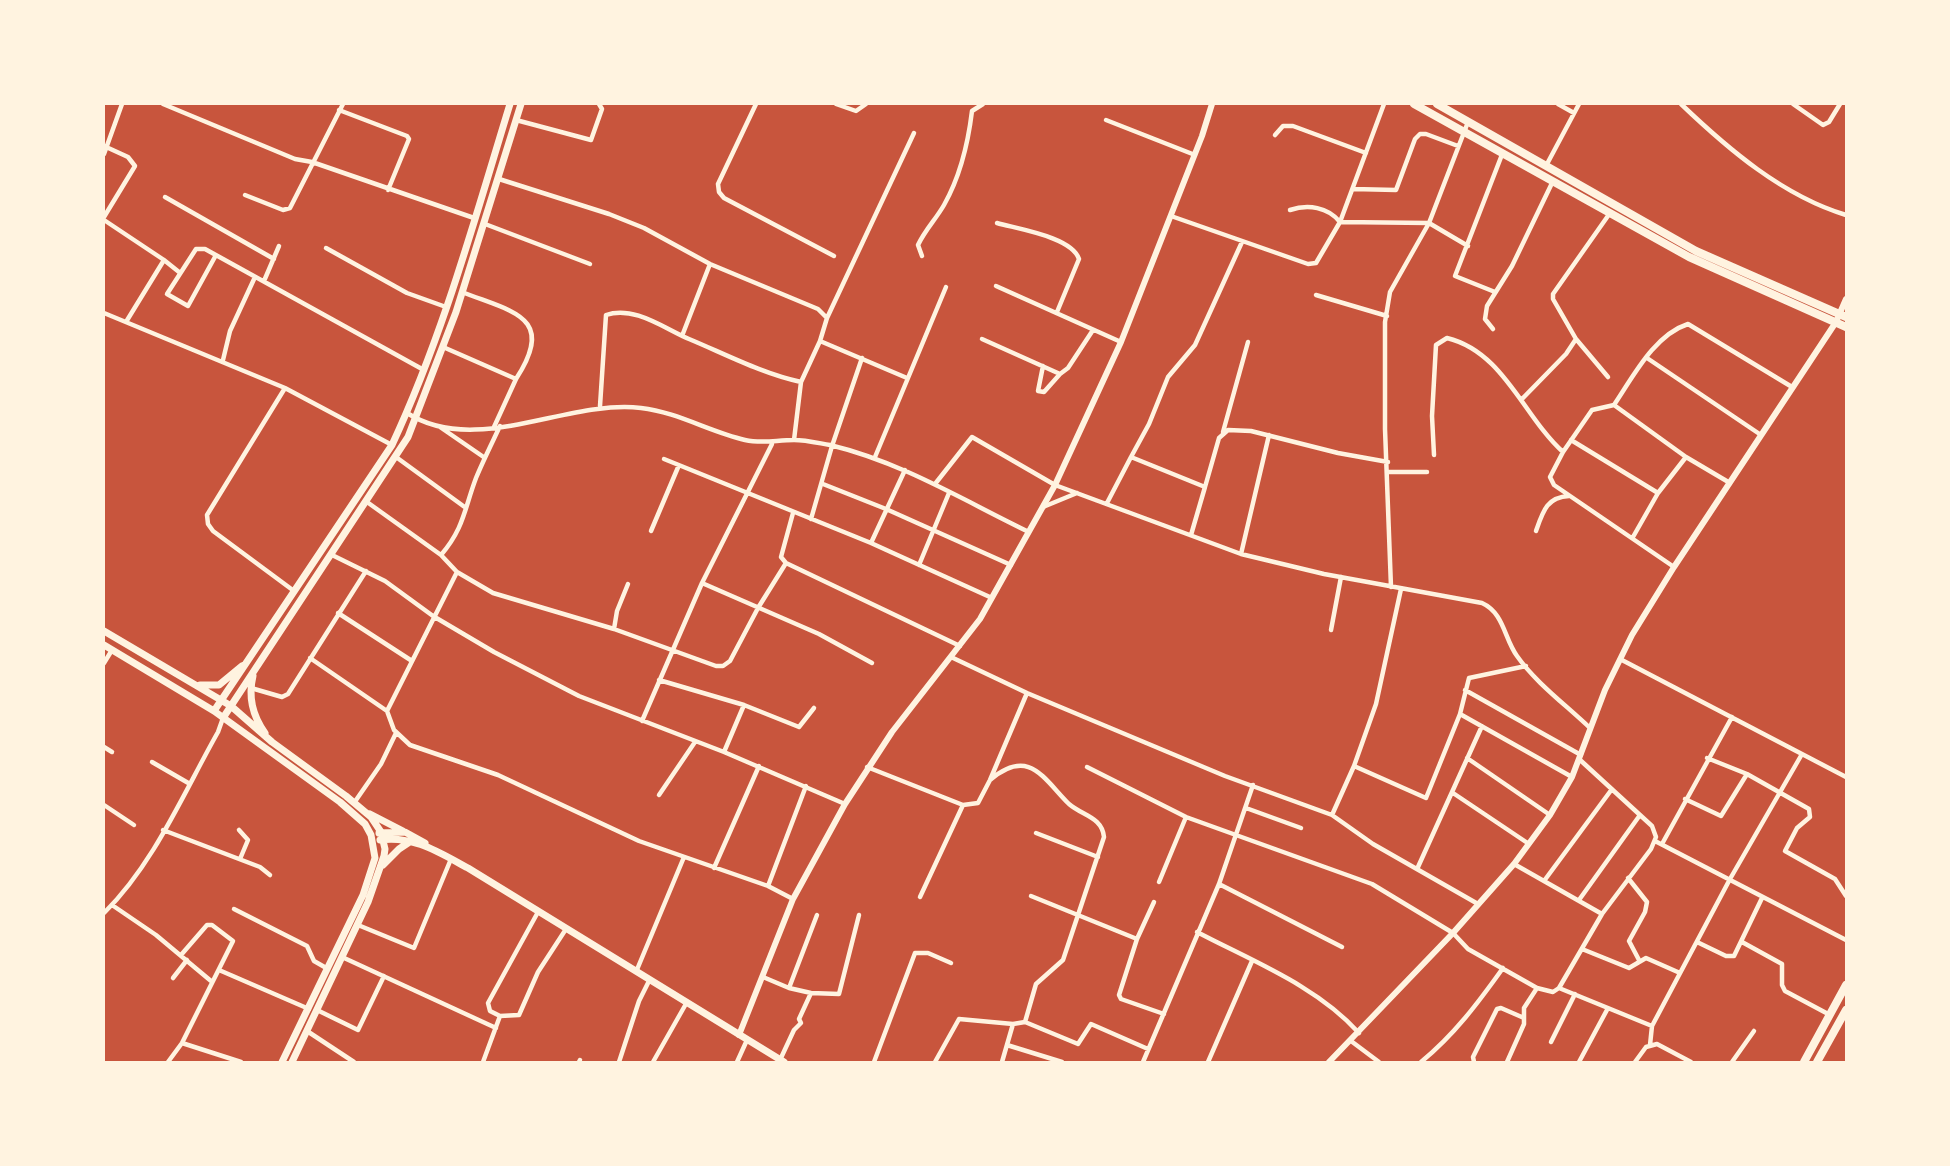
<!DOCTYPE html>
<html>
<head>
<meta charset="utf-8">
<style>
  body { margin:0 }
  #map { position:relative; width:1950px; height:1166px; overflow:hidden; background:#c8553d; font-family:"Work Sans",sans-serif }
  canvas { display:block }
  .frame { position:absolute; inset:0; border:105px solid #fff3e0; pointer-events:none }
</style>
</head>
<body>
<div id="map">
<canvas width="1950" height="1166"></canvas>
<div class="frame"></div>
</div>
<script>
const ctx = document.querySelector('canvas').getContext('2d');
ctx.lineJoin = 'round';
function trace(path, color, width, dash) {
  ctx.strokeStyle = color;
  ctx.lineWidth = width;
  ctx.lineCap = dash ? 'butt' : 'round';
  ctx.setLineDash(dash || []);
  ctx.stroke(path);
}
trace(new Path2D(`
  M163,104L295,159L312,162L474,218
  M756,104L718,184L719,192L724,198L834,256
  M836,104L856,111L866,104
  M1558,104L1574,113
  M1681,104C1728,149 1783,196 1846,215
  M1793,104L1823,125L1829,122L1840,104
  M339,110L407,136L409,139L388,190
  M516,120L591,140L602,109L599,104
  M1106,120L1195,155
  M1275,135L1283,126H1293L1366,153
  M104,146L128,157L135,166L104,217
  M104,154L122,104
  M1547,164L1579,104
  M499,179L609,214L644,228L710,264L818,309L827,318L820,341L801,382C763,374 725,354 689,339C665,329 634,305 606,315L600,406
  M1353,189L1396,190L1415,139L1420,134H1426L1458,146
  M245,195L283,210L290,208L343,104
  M165,197L274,259
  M1290,210C1308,204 1328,207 1340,222L1429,223L1468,246
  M1171,216L1308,264L1316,263L1340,222L1384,104
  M104,220L164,260L126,322
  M997,223C1018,229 1072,237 1079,259L1057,312
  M485,224L590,264
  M326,248L407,293L446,307
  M216,255L188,306L167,294L196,249H205L422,369
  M922,256L918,245C925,230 936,219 944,205C961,175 968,144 972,111L983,104
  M164,260L179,272
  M264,281L279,246
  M996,286L1121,342
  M462,292C512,312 557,316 516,379
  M1495,292L1455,276L1503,152
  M1316,295L1387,316
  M104,313L285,388L392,445
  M827,318L914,133
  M1493,329L1485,319L1487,306L1512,266L1553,181
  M682,336L710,264
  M982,339L1060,374L1068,368L1093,330
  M1576,339L1608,377
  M820,341L907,378
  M443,347L516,379L494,427
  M1647,358L1761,435
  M223,360L230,331L255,277
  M1043,366L1038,391L1044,392L1060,374
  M285,388L207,515L208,524L213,531L294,591
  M1522,399L1566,354L1576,339L1553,299V294L1610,213
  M1614,405C1633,377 1654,335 1688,324L1792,387
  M407,413C476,457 567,399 641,408C677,412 710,432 745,440C763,444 776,440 794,440C806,440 818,443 830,445C901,462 963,500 1029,532
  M440,427L485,458
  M1223,432L1248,342
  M794,440L801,382
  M1571,440L1658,493
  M1563,452L1592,410L1614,405L1686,457
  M1434,455L1432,416L1436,345L1447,338C1504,352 1523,416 1563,452L1550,477L1554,485L1674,567
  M396,457L466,508
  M875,457L946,287
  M664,459L871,543L992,598
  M1387,472H1427
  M823,484L886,509L1011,565
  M935,484L972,437L1055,485L1241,554L1324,574L1482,603C1504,613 1504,638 1517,656C1536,683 1566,705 1590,728
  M1205,487L1219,438L1228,430L1251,431L1338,453L1388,462
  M367,502L441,555L457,572L493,593L614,629L716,666H723L730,661L758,608L786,563L781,557L793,513
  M1107,503L1131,457
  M1043,507L1077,493
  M811,519L832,446L862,358
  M651,531L679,465
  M1536,531C1543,511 1547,497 1569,496
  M1191,535L1205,487L1131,457L1149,424L1168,377L1195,345L1242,242
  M1633,537L1658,493L1686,457L1730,483
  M871,543L905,470
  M1241,554L1269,435
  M332,555L385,581L433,616L494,652L579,696L724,752L845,804
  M441,555C464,528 464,510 476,478C483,461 492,443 500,426
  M786,563L960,646
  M919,565L949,493
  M702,583L819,634L872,663
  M1391,587L1385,429V322L1390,292L1429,223L1468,122
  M338,613L412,661
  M614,629L617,611L628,584
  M1331,630L1341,577
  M951,657L1027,693L1225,776L1332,815L1373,844L1478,904
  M310,658L387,711L394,730L410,745L498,775L639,841L768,886L793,899
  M1620,659L1846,777
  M104,663L112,650
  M659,680L744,705L724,752
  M251,688L282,697L288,694L366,571
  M1465,690L1581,755
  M744,705L799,727L814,708
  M387,711L457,572
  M1460,714L1572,777
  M642,721L702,583L772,444
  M104,747L112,752
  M1467,758L1550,815
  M1707,758L1747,774L1809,809L1810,817L1797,828L1785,851L1835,879L1846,896
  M152,762L190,784
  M1354,766L1426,798L1460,714L1469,678L1526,666
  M867,767L963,805L978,803L990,780L1027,693
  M1087,767L1186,817L1372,884L1453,933L1468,949L1537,988L1553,992L1559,988L1602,914L1651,849L1656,837L1652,826L1579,759
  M990,780C1029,747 1043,778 1069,804C1083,816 1102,817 1104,837L1063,960L1036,984L1025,1022L1013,1024L1002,1062
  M1453,793L1529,844
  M659,795L695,742
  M1685,799L1721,816L1747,774
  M354,803L381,764L396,733
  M104,805L134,825
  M1246,808L1301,828
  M1332,815L1354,766L1376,704L1401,589
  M163,830L260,867L270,875
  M239,830L248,840L240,859
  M1036,833L1098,857
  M1655,841L1846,940
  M1662,844L1732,717
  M1514,864L1602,914
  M1418,867L1482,726
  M714,868L759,766
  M1628,878L1647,902L1645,912L1629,941L1639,960
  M1544,881L1612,789
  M1159,882L1186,817
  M1219,884L1342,947
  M768,886L806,786
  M1031,896L1137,939
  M920,897L963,805
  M1579,900L1640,815
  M1154,902L1137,939L1119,995L1121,999L1164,1014
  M112,905L156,935L211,981
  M234,909L307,946L314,961L328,969
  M104,913C154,864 184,792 218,732L223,718
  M817,915L789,988L811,993L839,994L859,915
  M358,925L414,948L451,859
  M1197,932C1252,961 1317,986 1359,1033
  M1697,942L1726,956H1734L1762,898
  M1742,942L1782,964V985L1785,991L1830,1015
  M1582,949L1629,968L1646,958L1680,973
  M342,957L496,1028
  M219,970L309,1009
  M636,972L684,857
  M763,977L789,988
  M173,978L187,960
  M1559,988L1652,1026
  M317,1010L358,1030L384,976
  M500,1016L490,1011L488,1003L538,912
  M1025,1022L1078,1044L1091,1024L1148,1049
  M307,1031L354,1062
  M1351,1041L1379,1062
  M1551,1042L1575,994
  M182,1043L241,1062
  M1007,1045L1062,1062
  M1650,1045L1652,1026L1730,879L1802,754
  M780,1060L794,1030L801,1023L799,1019L811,993
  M168,1062L182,1043L233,941L212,925H207L181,955
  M483,1062L500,1016L519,1015L538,972L566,929
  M579,1062L580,1060
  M619,1062L639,1001L649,981
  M653,1062L687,1002
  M737,1062L747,1040
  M874,1062L915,953H928L951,963
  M935,1062L959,1019L1013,1024
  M1143,1062L1219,884L1253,785
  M1208,1062L1252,961
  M1421,1062C1454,1035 1478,1003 1503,968
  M1474,1062L1473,1057L1497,1009L1501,1008L1524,1018
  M1507,1062L1524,1024V1008L1537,988
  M1579,1062L1608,1008
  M1635,1062L1646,1047L1657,1044L1691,1062
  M1732,1062L1754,1031`), '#fff3e0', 4.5);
trace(new Path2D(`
  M739,1035L793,899L845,804L892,732L980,619L1055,485L1121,342L1202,136L1212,104
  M1329,1062L1453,933L1514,864L1550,815L1572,777L1605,690L1632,635L1674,567L1836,322L1846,299`), '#fff3e0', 6);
trace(new Path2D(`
  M104,631L231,706L272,742L346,796L371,817L381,832L385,849L384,856L368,902L292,1062
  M104,645L214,711L340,802L365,824L371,835L375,858L363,895L282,1062
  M253,676C248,697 252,715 265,733
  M200,685H219L242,666
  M214,711L392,445C443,336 475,218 510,104
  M223,718L408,437L456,312L521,104
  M370,814L403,831
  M379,833L405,832L425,843
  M380,840C413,835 440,853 468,868L784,1062
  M383,865L399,849L411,841`), '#fff3e0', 7);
trace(new Path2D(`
  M1414,104L1689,257L1846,327
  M1437,104L1696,251L1846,317
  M1804,1062L1846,985
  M1817,1062L1846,1010`), '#fff3e0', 8);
</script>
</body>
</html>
